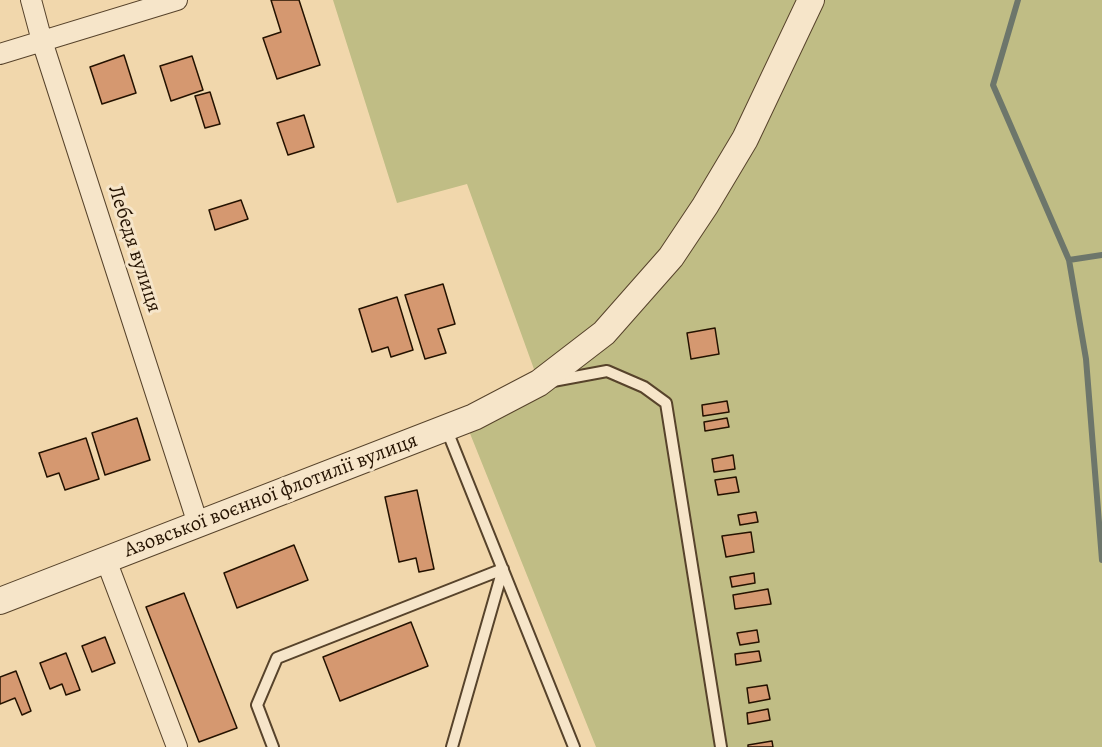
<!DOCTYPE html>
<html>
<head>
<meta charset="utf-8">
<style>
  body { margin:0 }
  canvas { display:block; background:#f1d7ac }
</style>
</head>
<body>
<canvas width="1102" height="747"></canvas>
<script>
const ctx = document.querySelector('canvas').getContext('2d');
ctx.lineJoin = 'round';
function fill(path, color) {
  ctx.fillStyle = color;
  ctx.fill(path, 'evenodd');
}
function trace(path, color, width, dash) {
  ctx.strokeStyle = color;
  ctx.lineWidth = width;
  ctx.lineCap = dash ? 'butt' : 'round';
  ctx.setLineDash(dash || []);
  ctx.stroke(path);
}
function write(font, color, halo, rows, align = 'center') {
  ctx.font = font + ' Alegreya,serif';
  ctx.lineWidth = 6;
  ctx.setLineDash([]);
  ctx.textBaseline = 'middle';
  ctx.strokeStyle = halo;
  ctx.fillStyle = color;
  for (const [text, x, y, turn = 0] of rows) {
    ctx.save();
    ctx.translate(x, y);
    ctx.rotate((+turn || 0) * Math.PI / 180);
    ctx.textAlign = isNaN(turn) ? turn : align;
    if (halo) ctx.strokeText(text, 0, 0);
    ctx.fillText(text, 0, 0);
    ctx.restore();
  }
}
fill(new Path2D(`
  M333,0H1102V747H596L469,431L539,383L467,184L397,203Z`), '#c0bd85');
trace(new Path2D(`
  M1018,0L993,85L1069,260L1086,359L1102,560
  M1069,260L1102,255`), '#6d766b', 6);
const building = new Path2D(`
  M271,0H299L320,65L277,79L263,38L281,32Z
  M124,55L136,93L102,104L90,67Z
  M192,56L203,90L171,101L160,66Z
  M210,92L220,124L205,128L195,96Z
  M304,115L314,147L288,155L277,123Z
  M241,200L248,219L215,230L209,210Z
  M443,284L455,324L438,329L446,353L425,359L405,295Z
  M397,297L413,350L391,357L388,347L372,352L359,309Z
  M715,328L719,354L691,359L687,333Z
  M727,401L729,412L703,416L702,405Z
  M137,418L150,460L105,475L92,433Z
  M727,418L729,427L705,431L704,422Z
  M86,438L99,479L65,490L59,473L47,477L39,453Z
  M733,455L735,469L714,472L712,459Z
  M736,477L739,492L718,495L715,480Z
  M417,490L434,569L419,572L416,558L399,562L385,497Z
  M756,512L758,522L740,525L738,515Z
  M751,532L754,552L726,557L722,536Z
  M294,545L308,580L237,608L224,573Z
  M754,573L755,583L732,587L730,577Z
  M768,589L771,604L735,609L733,595Z
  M184,593L237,728L199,742L146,607Z
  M411,622L428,666L340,701L323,657Z
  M757,630L759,642L740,645L737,633Z
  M105,637L115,663L92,672L82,646Z
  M759,651L761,661L736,665L735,654Z
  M66,653L80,690L66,695L62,684L50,689L40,663Z
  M16,671L31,711L22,715L15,698L0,704V677Z
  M767,685L770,699L749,703L747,688Z
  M768,709L770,720L748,724L747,713Z
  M772,741L773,747H748V745Z`);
fill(building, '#d59870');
trace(building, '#241200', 1.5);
const service = new Path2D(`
  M553,381L607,371L644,387L666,403L721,747
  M446,428L574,747
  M273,747L257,705L277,658L503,569
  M452,747L503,569`);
const minor = new Path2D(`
  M31,0L42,41L198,524
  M0,54L177,0
  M106,560L177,747`);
const tertiary = new Path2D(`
  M0,601L474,417L539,383L604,333L671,257L705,206L745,139L811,0`);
trace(service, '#57432b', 14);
trace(minor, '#57432b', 22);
trace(tertiary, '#57432b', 28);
trace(service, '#f6e5c9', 10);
trace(minor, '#f6e5c9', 20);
trace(tertiary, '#f6e5c9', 26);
write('21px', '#241200', '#f6e5c9', [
  ["Лебедя вулиця",134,249,72],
  ["Азовської воєнної флотилії вулиця",271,496,-21]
]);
</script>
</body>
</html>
